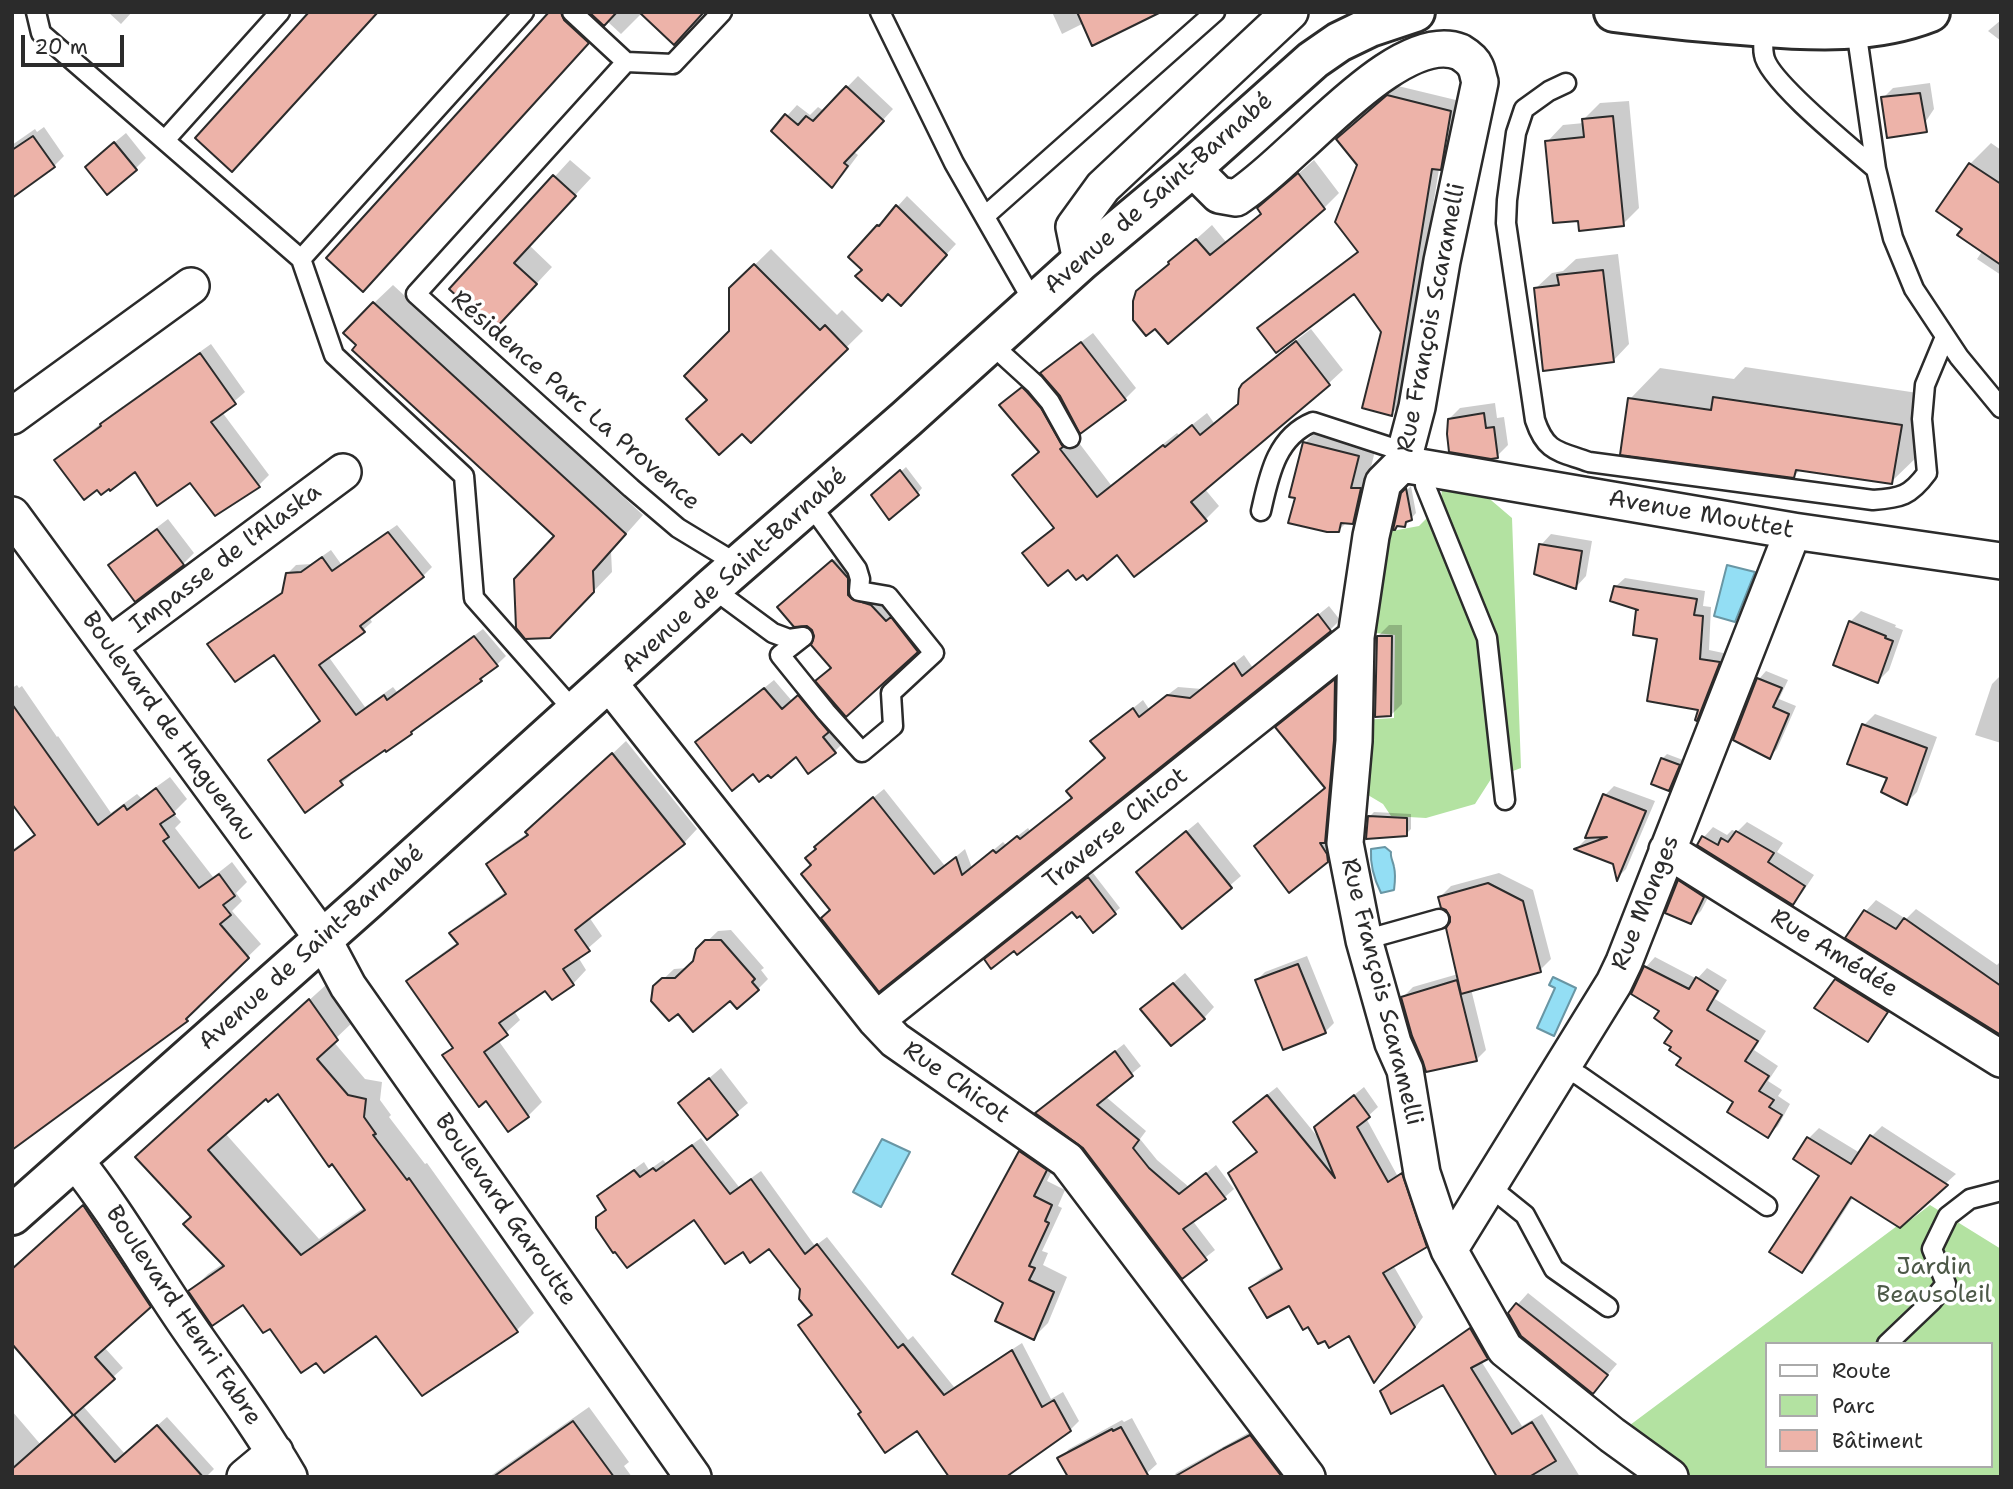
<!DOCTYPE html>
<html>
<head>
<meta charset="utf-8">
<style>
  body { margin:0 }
  #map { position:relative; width:2013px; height:1489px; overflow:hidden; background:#fff; font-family:"Shantell Sans",sans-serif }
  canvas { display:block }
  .frame { position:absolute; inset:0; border:14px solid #2b2b2b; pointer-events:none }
  .legend { position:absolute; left:1765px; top:1342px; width:228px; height:126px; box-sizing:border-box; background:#fff; border:2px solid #aaa; margin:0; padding:9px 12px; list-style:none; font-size:21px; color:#2b2b2b }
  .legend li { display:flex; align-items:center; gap:14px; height:35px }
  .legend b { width:35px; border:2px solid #aaa }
  .scale { position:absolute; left:21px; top:35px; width:103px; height:32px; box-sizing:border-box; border:4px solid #2b2b2b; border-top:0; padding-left:9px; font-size:21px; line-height:24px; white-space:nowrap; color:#2b2b2b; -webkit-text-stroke:5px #fff; paint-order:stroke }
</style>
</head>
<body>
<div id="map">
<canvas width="2013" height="1489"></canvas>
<div class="frame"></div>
<ul class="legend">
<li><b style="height:9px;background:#fff"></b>Route</li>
<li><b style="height:19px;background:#b3e2a1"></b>Parc</li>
<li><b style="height:19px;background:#edb3a9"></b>Bâtiment</li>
</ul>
<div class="scale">20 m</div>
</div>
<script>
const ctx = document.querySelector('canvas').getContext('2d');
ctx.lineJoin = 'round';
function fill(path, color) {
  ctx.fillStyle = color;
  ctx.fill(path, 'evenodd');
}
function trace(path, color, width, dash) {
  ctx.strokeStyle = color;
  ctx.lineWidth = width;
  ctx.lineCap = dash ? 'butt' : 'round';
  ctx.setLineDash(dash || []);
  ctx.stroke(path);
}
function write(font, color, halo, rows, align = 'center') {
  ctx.font = font + ' "Shantell Sans",sans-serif';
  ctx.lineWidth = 7;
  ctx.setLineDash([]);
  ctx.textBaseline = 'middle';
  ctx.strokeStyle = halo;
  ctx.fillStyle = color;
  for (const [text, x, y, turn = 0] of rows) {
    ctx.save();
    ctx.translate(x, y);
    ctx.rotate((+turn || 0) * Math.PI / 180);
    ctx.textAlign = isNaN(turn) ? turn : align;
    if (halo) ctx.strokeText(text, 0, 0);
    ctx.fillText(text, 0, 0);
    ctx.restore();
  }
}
fill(new Path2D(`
  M1442,486L1485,495L1512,518L1521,768L1491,779L1475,804L1426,818L1391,816L1383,804L1358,789L1362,720L1394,718L1395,635L1366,632L1381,533L1419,526L1441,504Z
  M1930,1205L2001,1249V1477H1687L1626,1428L1897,1226L1900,1228ZM1766,1344H1990V1466H1766Z`), '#b3e2a1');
const water = new Path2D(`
  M1727,565L1755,572L1735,622L1714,616Z
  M1385,847L1391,852C1390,857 1393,861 1394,867C1396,875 1395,882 1394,890L1381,893C1374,879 1370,865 1371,849Z
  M1553,977L1576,988L1554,1036L1537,1028L1555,988L1549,985Z
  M882,1139L910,1152L881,1207L853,1192Z`);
fill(water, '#93def4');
trace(water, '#6996a4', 2);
fill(new Path2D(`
  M108,12H132L121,24Z
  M552,12H703L642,13L621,34L608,22L384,268Z
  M1052,12H1157L1084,23L1062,34Z
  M2001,20V41L1988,31Z
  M858,76L893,109L854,152L858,155L843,175L832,186L787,116L797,105L810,115L818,107L824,111Z
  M1930,83L1934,109L1926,121L1916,132L1883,98L1893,88Z
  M1398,86L1460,101L1450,158L1439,169L1401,404L1391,414L1383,331L1354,292L1259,328L1269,319L1359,251V164L1338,139Z
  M1629,101L1639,208L1623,224L1579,219L1547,142L1563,125L1584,123V119L1600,103Z
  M44,127L64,156L54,166L12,196V145L35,129L37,132Z
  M126,133L146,158L135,169L98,156Z
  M1991,143L2001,150V275L1977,259L1983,250L1964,228L1938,210L1970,164Z
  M570,160L591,178L529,245L552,267L511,311L452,289Z
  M1314,160L1339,193L1324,208L1168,341L1154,277L1212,225L1226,242L1262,212L1259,208Z
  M907,196L956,244L910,294L864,269L889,216Z
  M771,249L837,315L842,310L863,331L751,441L709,399L731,331L730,289Z
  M1618,254L1629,344L1613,361L1535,289L1552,273L1563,271L1576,259Z
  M393,285L643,515L611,551L612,572L569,617L557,536L374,303Z
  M1311,329L1343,370L1329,383L1204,488L1219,506L1205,520L1117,553L1083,572L1024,553L1037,540L1055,527L1041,451L1002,405L1015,392L1036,375L1073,435L1111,485L1177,433L1179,435L1207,413L1214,423L1239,402L1244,385L1258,370Z
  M1093,333L1136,388L1125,399L1081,432L1061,395L1043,374L1053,363Z
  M211,344L245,392L222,412L269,475L258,486L190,481L136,470L57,460L112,414Z
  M1745,367L1931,395L1922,452L1891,482L1801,469L1794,476L1630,399L1660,368L1734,379Z
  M1495,403L1497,418L1504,417L1508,445L1497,456L1449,419L1460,408Z
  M1326,421L1379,435L1371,467H1382L1374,501L1352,523L1347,522L1338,531L1297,497L1305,443Z
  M906,467L922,488L918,493L874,496Z
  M1411,486L1416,513L1405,525L1403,494Z
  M168,519L194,553L183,564L110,565L121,555Z
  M397,525L432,567L423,576L369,617L372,622L363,630L328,656L365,707L393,687L397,692L483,629L506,656L481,680L419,724L411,732L349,773L351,775L342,783L270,760L279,751L321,720L274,652L210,645L218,636L284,590L287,574L296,565L311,564L331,550L341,564Z
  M1551,534L1592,541L1586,576L1576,587L1541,545Z
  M841,554L879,597L925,643L846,715L832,667L813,629L787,600Z
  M1625,578L1705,591L1703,606L1711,607L1709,650L1728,654L1705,710L1697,719L1701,708L1659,637L1640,609L1615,587Z
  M1329,606L1340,620L1330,630L880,989L832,909L812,864L807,858L825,837L884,789L945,866L965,849L972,868L1003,842L1006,845L1028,828L1030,831L1074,797L1107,757L1093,741L1143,700L1149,709L1178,687L1202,689L1244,655L1253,668Z
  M1861,611L1896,625L1895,627L1903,630L1889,670L1878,681L1850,622Z
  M1389,625H1402V704L1391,715L1378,636Z
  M1766,671L1788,680L1779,699L1796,706L1777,749L1769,757L1735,739L1759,679Z
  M1342,674L1335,853L1327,861L1256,846L1327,788L1285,720Z
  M2001,675V743L1975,735L1992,684Z
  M774,680L792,701L808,688L844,742L835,751L796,755L768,773L753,771L697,742Z
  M17,685L19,688L22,686L57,737L58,736L111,813L137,794L141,798L170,777L187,799L173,813L181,822L175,828L213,877L232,862L247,882L236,893L242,901L232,911L261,944L198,1005L200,1007L187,1019L12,1146V850L36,833L12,801V688Z
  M1875,714L1937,737L1917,792L1906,803L1889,777L1864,725Z
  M626,741L697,829L684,843L589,917L602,936L578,957L586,970L573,984L546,989L514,1011L520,1020L498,1040L542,1102L528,1116L509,1129L487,1099L445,1056L454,1046L408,981L422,968L458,942L452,933L465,920L507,891L488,865L502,851L528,833Z
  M1667,754L1683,760L1674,784L1669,789L1662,759Z
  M1614,786L1655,801L1626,869L1618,877L1615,863L1577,848L1586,839L1605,795Z
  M1374,812L1411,814V829L1406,834L1369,817Z
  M1198,822L1241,876L1182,926L1149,862Z
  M1747,822L1783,843L1777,852L1814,875L1802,893L1793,903L1704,837L1713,827L1727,835L1732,830L1737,832Z
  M1690,871L1714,886L1701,911L1690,922L1679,881Z
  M1093,873L1120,908L1093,931L1080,913L1072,909L1014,949L992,955Z
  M1499,873L1533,890L1551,959L1540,970L1471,989L1486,1050L1476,1060L1403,997L1413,987L1458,974L1452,916L1440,897L1451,886Z
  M1876,900L1906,919L1916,909L1997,965L2001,961V1030L1848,937L1866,911Z
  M731,930L764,968L761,970L768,979L758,989L730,998L655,987L674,969L687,968L695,960L698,950L718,931Z
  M1307,956L1334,1023L1325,1032L1257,980L1265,972Z
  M1655,957L1697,979L1707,968L1727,980L1715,999L1766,1031L1754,1050L1778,1066L1768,1081L1782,1090L1778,1096L1790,1104L1778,1126L1768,1135L1736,1101L1684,1058L1674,1031L1661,1010L1646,967Z
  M1845,971L1895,1003L1876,1031L1868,1040L1836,980Z
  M1185,973L1214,1007L1204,1018L1142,1009Z
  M327,984L354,1021L333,1041L365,1079L382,1082L380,1100L391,1115L389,1117L425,1164L427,1163L534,1313L517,1330L376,1334L317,1360L270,1327L244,1302L191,1291L208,1274L224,1263L193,1217L155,1140ZM278,1091L365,1207L319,1239L225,1133L266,1096Z
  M1124,1044L1141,1066L1105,1096L1146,1131L1140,1139L1157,1160L1189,1187L1216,1165L1234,1189L1225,1197L1192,1220L1215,1250L1182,1276L1084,1146L1046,1105Z
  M721,1068L748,1103L707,1138L680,1103Z
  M1277,1087L1321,1141L1326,1118L1364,1087L1378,1107L1366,1118L1397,1175L1411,1166L1435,1237L1425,1246L1393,1265L1423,1317L1383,1372L1374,1380L1350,1334L1309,1325L1290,1304L1251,1288L1260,1279L1283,1266L1230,1173L1239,1164L1258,1150L1244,1113Z
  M1882,1126L1956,1174L1900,1225L1854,1196L1812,1261L1802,1271L1821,1175L1809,1138L1819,1128L1860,1153L1872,1136Z
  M1035,1137L1060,1155L1047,1181L1065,1190L1058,1206L1062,1208L1042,1251L1048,1253L1043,1265L1067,1277L1048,1323L1033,1338L1005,1302L1020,1152Z
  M701,1138L739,1187L761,1171L815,1246L827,1237L908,1340L913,1336L954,1387L1022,1343L1051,1399L1063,1392L1079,1421L1070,1430L1009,1472L1013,1477H946L949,1474L917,1428L863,1411L801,1325L813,1314L802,1288L770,1247L743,1249L695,1217L597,1218L607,1208L599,1197L608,1188L644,1162L649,1170L663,1160L666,1163Z
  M93,1197L159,1296L104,1347L123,1368L82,1405L125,1454L167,1417L214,1469L206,1477H12V1411L41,1445L75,1414L16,1346L12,1349V1271Z
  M1528,1293L1617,1364L1593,1392L1510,1313Z
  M1480,1321L1496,1348L1481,1361L1522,1426L1542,1414L1580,1477H1499L1443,1383L1382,1392L1391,1382Z
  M589,1407L629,1462L624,1466L632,1477H489Z
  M1132,1418L1157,1464L1147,1473L1141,1477L1060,1459L1069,1449L1122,1420L1124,1422Z
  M1259,1427L1298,1477H1173L1176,1473Z`), '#0003');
const building = new Path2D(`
  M309,12H378L232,172L195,138Z
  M549,12H561L564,20L589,43L363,292L326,258Z
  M589,12H617L604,26Z
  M639,12H704L674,45Z
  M1077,12H1161L1092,46Z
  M846,86L884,121L844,163L848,166L832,188L771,131L785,114L798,125L806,116L813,121Z
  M1920,93L1927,132L1887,138L1881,97Z
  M1387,95L1451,111L1441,170L1432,169L1392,416L1362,408L1381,332L1354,294L1276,353L1257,328L1358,252L1335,222L1357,165L1336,139Z
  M1613,116L1624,226L1579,231L1578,221L1553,223L1545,141L1584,137L1582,119Z
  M33,136L55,167L12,198V150Z
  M114,142L137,170L107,195L85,167Z
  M1969,163L2001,184V265L1957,235L1962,229L1936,211Z
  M1298,173L1325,209L1168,344L1155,329L1146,336L1133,320V301L1136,291L1169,264L1168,262L1196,239L1210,255L1261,214L1257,208Z
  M553,175L576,196L514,263L537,284L494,330L449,289Z
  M896,205L947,255L901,306L888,294L882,301L855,276L862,270L848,257L877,225L879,226Z
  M754,264L820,330L825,325L848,349L751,443L742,434L719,455L686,419L707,400L684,376L729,331V288Z
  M1603,270L1614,362L1543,371L1534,288L1559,285L1557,275Z
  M373,302L626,534L593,571L594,592L550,638L525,639L516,628L514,579L554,536L352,350L356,345L343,333Z
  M1296,341L1330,385L1191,502L1207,521L1134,577L1117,555L1087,580L1083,575L1076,580L1068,570L1048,586L1022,553L1054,528L1012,475L1039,452L999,405L1022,387L1027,392L1041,408L1063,447L1060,449L1097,497L1163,445L1165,447L1192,425L1200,435L1238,404L1239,389L1242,384Z
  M1081,342L1126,400L1080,434L1060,396L1040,373Z
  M200,353L236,404L211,422L260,487L215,516L190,483L157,506L135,472L110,491L109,489L101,495L97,490L84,500L54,460L101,426L100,424Z
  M1713,397L1902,425L1892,484L1796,470L1794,478L1620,455L1628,398L1711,410Z
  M1484,413L1486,428L1494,427L1498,458L1491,459L1449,452L1447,434L1448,419Z
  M1303,442L1359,456L1351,488H1361L1353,524L1341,523L1339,532H1327L1288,523L1295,498L1289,497Z
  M900,470L919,495L889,520L871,495Z
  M1406,488L1412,520L1406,522L1405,527L1397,526L1395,530H1393L1401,493Z
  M157,529L184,565L135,602L108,565Z
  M388,532L424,577L360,626L365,632L319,665L356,715L384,695L387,700L474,636L498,666L480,679L482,681L411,732L412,734L386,752L385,750L340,781L343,785L305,813L268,760L320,721L274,655L235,682L207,644L282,593L286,573L301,572L322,557L332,571Z
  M1539,544L1582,551L1576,589L1534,574Z
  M832,560L848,578V595L852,599L871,605L886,621L891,617L918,652L846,717L815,681L831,668L811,645L814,636L812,630L807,626L794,627L777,607Z
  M1614,586L1697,599L1694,615L1703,616L1700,659L1720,662L1697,721L1695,720L1698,710L1647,701L1657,639L1633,635L1636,610H1638L1610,601Z
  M1318,614L1331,631L879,992L821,918L830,910L801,874L811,865L805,858L816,849L814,847L873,797L934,874L956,857L962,875L993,850L996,853L1017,836L1020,839L1072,798L1066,791L1105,758L1090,741L1133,708L1139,717L1167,695L1190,698L1234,663L1242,676Z
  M1849,621L1886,636L1885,638L1893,641L1878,683L1833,665Z
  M1377,636H1392L1391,716L1375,717Z
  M1757,678L1782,688L1773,707L1789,714L1770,759L1733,740Z
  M1335,679L1334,740L1325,843H1320L1327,854L1328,862L1289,893L1254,846L1325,788L1275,727Z
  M764,688L782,709L798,695L829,732L823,737L836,753L808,774L796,757L771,778L768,775L759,782L753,774L732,791L695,742Z
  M12,704L98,825L124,805L127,810L156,788L175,814L160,824L169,837L163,841L199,888L219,874L235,896L223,905L231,915L220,924L249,958L186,1019L188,1021L12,1150V852L35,835L12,804Z
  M1862,724L1927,748L1907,805L1881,792L1887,778L1847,764Z
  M612,753L685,844L575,930L590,951L563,969L574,985L552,1000L545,991L499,1023L508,1035L484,1052L529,1117L508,1132L486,1101L479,1107L442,1055L453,1048L406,981L458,944L449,933L506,894L486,864L528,835L525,832Z
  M1661,758L1680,765L1669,791L1651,784Z
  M1603,794L1646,811L1617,881L1613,864L1574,849L1607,837L1585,838Z
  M1368,816L1407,818V836L1366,839Z
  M1186,831L1232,888L1182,929L1136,872Z
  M1736,831L1774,853L1768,862L1805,886L1793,905L1697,845L1702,836L1718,845L1721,838L1728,842Z
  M1088,877L1116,914L1093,933L1080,916L1077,918L1072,912L1017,955L1014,951L991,969L984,959Z
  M1678,880L1704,897L1691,924L1665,913Z
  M1488,883L1523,901L1541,972L1461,994L1446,928L1450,922V917L1446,910L1441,908L1438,897Z
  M1864,910L1896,929L1904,918L2001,986V1035L1845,938Z
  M705,940H721L755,979L752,982L759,990L737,1009L730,1001L693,1032L678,1014L669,1021L651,1001L653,986L662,978H675L693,961L696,949Z
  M1298,964L1326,1033L1283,1050L1255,980Z
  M1644,966L1689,989L1696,977L1718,991L1707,1010L1758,1041L1745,1061L1769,1076L1759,1091L1774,1100L1769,1107L1782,1115L1768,1138L1727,1112L1733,1102L1676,1065L1681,1058L1669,1050L1671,1047L1664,1043L1672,1031L1654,1018L1659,1011L1631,994Z
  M1835,979L1888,1012L1868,1042L1814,1008Z
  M1457,980L1477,1061L1426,1072L1423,1062L1412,1036L1401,997Z
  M1173,983L1205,1019L1171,1046L1140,1009Z
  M309,999L338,1040L317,1059L348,1095L366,1099L364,1117L376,1134L373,1135L407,1180L409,1178L518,1332L422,1396L376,1336L324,1373L316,1363L301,1373L270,1329L263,1333L243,1305L212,1326L188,1291L224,1266L183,1224L191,1217L135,1157ZM278,1094L329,1167L332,1164L365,1210L301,1255L208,1150L266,1099L268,1102Z
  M1115,1051L1133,1076L1097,1105L1139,1140L1133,1148L1149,1168L1179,1194L1206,1173L1226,1199L1183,1229L1207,1260L1182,1279L1083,1148L1035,1113Z
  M709,1078L738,1115L707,1140L678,1103Z
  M1267,1095L1335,1178L1314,1127L1354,1095L1370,1117L1357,1127L1388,1182L1402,1173L1427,1247L1383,1273L1415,1327L1374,1383L1349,1336L1329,1348L1325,1341L1318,1344L1308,1327L1303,1330L1289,1306L1267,1318L1249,1288L1282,1269L1228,1173L1257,1152L1233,1122Z
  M1870,1135L1948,1185L1900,1228L1851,1197L1802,1273L1769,1252L1819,1176L1793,1159L1807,1137L1851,1164Z
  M692,1145L730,1194L751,1179L805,1254L817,1244L898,1348L903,1344L944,1395L1012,1350L1042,1407L1054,1400L1071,1431L1006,1477H949L917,1431L885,1453L858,1414L861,1412L798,1325L812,1315L799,1299L800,1289L769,1249L750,1263L743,1252L725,1264L694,1220L627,1268L615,1252L613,1253L596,1228V1217L606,1210L597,1196L634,1170L640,1177L653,1168L656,1171Z
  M1019,1151L1047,1170L1034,1196L1052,1205L1045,1221L1049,1223L1029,1266L1035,1268L1029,1280L1054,1292L1034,1340L995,1321L1003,1303L952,1274Z
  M83,1205L151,1307L95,1357L115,1379L74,1415L115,1462L157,1425L203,1477H12V1469L73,1415L12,1344V1269Z
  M1516,1303L1608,1375L1593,1394L1521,1336L1508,1313Z
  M1470,1328L1488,1359L1471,1368L1512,1434L1532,1422L1556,1461L1529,1477H1497L1443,1385L1391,1414L1380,1391Z
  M573,1421L614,1477H493Z
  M1121,1427L1149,1477H1068L1057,1458L1112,1429L1113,1431Z
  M1250,1435L1282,1477H1174L1223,1449Z`);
fill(building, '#edb3a9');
trace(building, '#2b2b2b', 2);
const service = new Path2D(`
  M36,12L41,33L301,259L334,355L464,476L474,598L576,713
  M572,12L626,62
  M880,12L954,163L1034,303
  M1765,27C1764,36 1762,46 1764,55C1767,80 1853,149 1876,169
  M1856,29L1876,169L1893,238L1914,289L1959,357L2001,408
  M626,62L416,294L631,488L678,528L739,565
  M626,62L673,64L722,12
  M1566,83L1549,91L1524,109L1516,133L1507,200L1506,223L1535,420C1546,453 1559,451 1589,462L1873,500C1901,498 1910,496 1927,473L1922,419L1925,385L1945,337
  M165,140L280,12
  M985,216L1215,12
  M301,259L524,12
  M990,343L1035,384L1050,402L1070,438
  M1426,469L1425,485L1487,638L1505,800
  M1261,511C1269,476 1276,437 1313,422L1405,452
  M712,588L773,633L789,639L803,637
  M803,637L780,655L826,712L862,752L893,726L891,693L934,653L888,596L859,591L860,579L857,569L810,504
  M1364,940L1439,919
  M1563,1067L1580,1076L1767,1206
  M1489,1186L1525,1215L1554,1269L1608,1307
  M1887,1344L1932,1301L1946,1284L1932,1249L1948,1216L1970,1199L2001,1191`);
const minor = new Path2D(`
  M1192,168L1219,195L1236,198C1259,183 1278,164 1298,146C1332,116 1411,32 1460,52C1465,55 1473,61 1475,66C1478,71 1478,77 1480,82L1442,261L1417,407L1402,464L1383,483L1371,536L1356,637L1354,741L1345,843L1364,940L1393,1043L1405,1070L1422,1173L1436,1215L1449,1250L1505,1349L1612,1435L1670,1477
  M1081,261L1074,227L1103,187L1290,12
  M12,416L191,286
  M1402,464L1793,531L2001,561
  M12,515L323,939L348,986L693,1477
  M109,646L343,472
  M609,683L876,1020L895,1040L1067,1160L1307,1477
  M1667,850L2001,1059
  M876,1020L1356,637
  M74,1159C115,1210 148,1268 185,1322C220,1373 258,1423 289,1477
  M1449,1250L1614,983L1624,962L1793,531
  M245,1477L275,1452`);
const secondary = new Path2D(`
  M1614,12C1661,18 1707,23 1754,26C1813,31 1874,34 1930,12
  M12,1215L367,900L712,588L906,419L1081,261L1192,168L1313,60L1339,42L1370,27L1415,12`);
trace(service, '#2b2b2b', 23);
trace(minor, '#2b2b2b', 40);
trace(secondary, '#2b2b2b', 44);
trace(service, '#fff', 18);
trace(minor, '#fff', 35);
trace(secondary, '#fff', 38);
write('24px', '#2b2b2b', '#fff', [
  ["Avenue de Saint-Barnabé",1159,194,-41],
  ["Rue François Scaramelli",1432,318,-79],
  ["Résidence Parc La Provence",575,401,41],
  ["Avenue Mouttet",1701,515,10],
  ["Impasse de l'Alaska",226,559,-37],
  ["Avenue de Saint-Barnabé",735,571,-42],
  ["Boulevard de Haguenau",168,727,54],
  ["Traverse Chicot",1116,829,-39],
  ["Rue Monges",1646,903,-68],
  ["Avenue de Saint-Barnabé",312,948,-42],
  ["Rue Amédée",1834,954,32],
  ["Rue François Scaramelli",1381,992,76],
  ["Rue Chicot",956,1083,35],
  ["Boulevard Garoutte",505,1210,55],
  ["Boulevard Henri Fabre",183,1316,56]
]);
write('24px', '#4d5948', '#fff', [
  ["Jardin",1934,1268],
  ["Beausoleil",1934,1296]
]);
</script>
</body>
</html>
